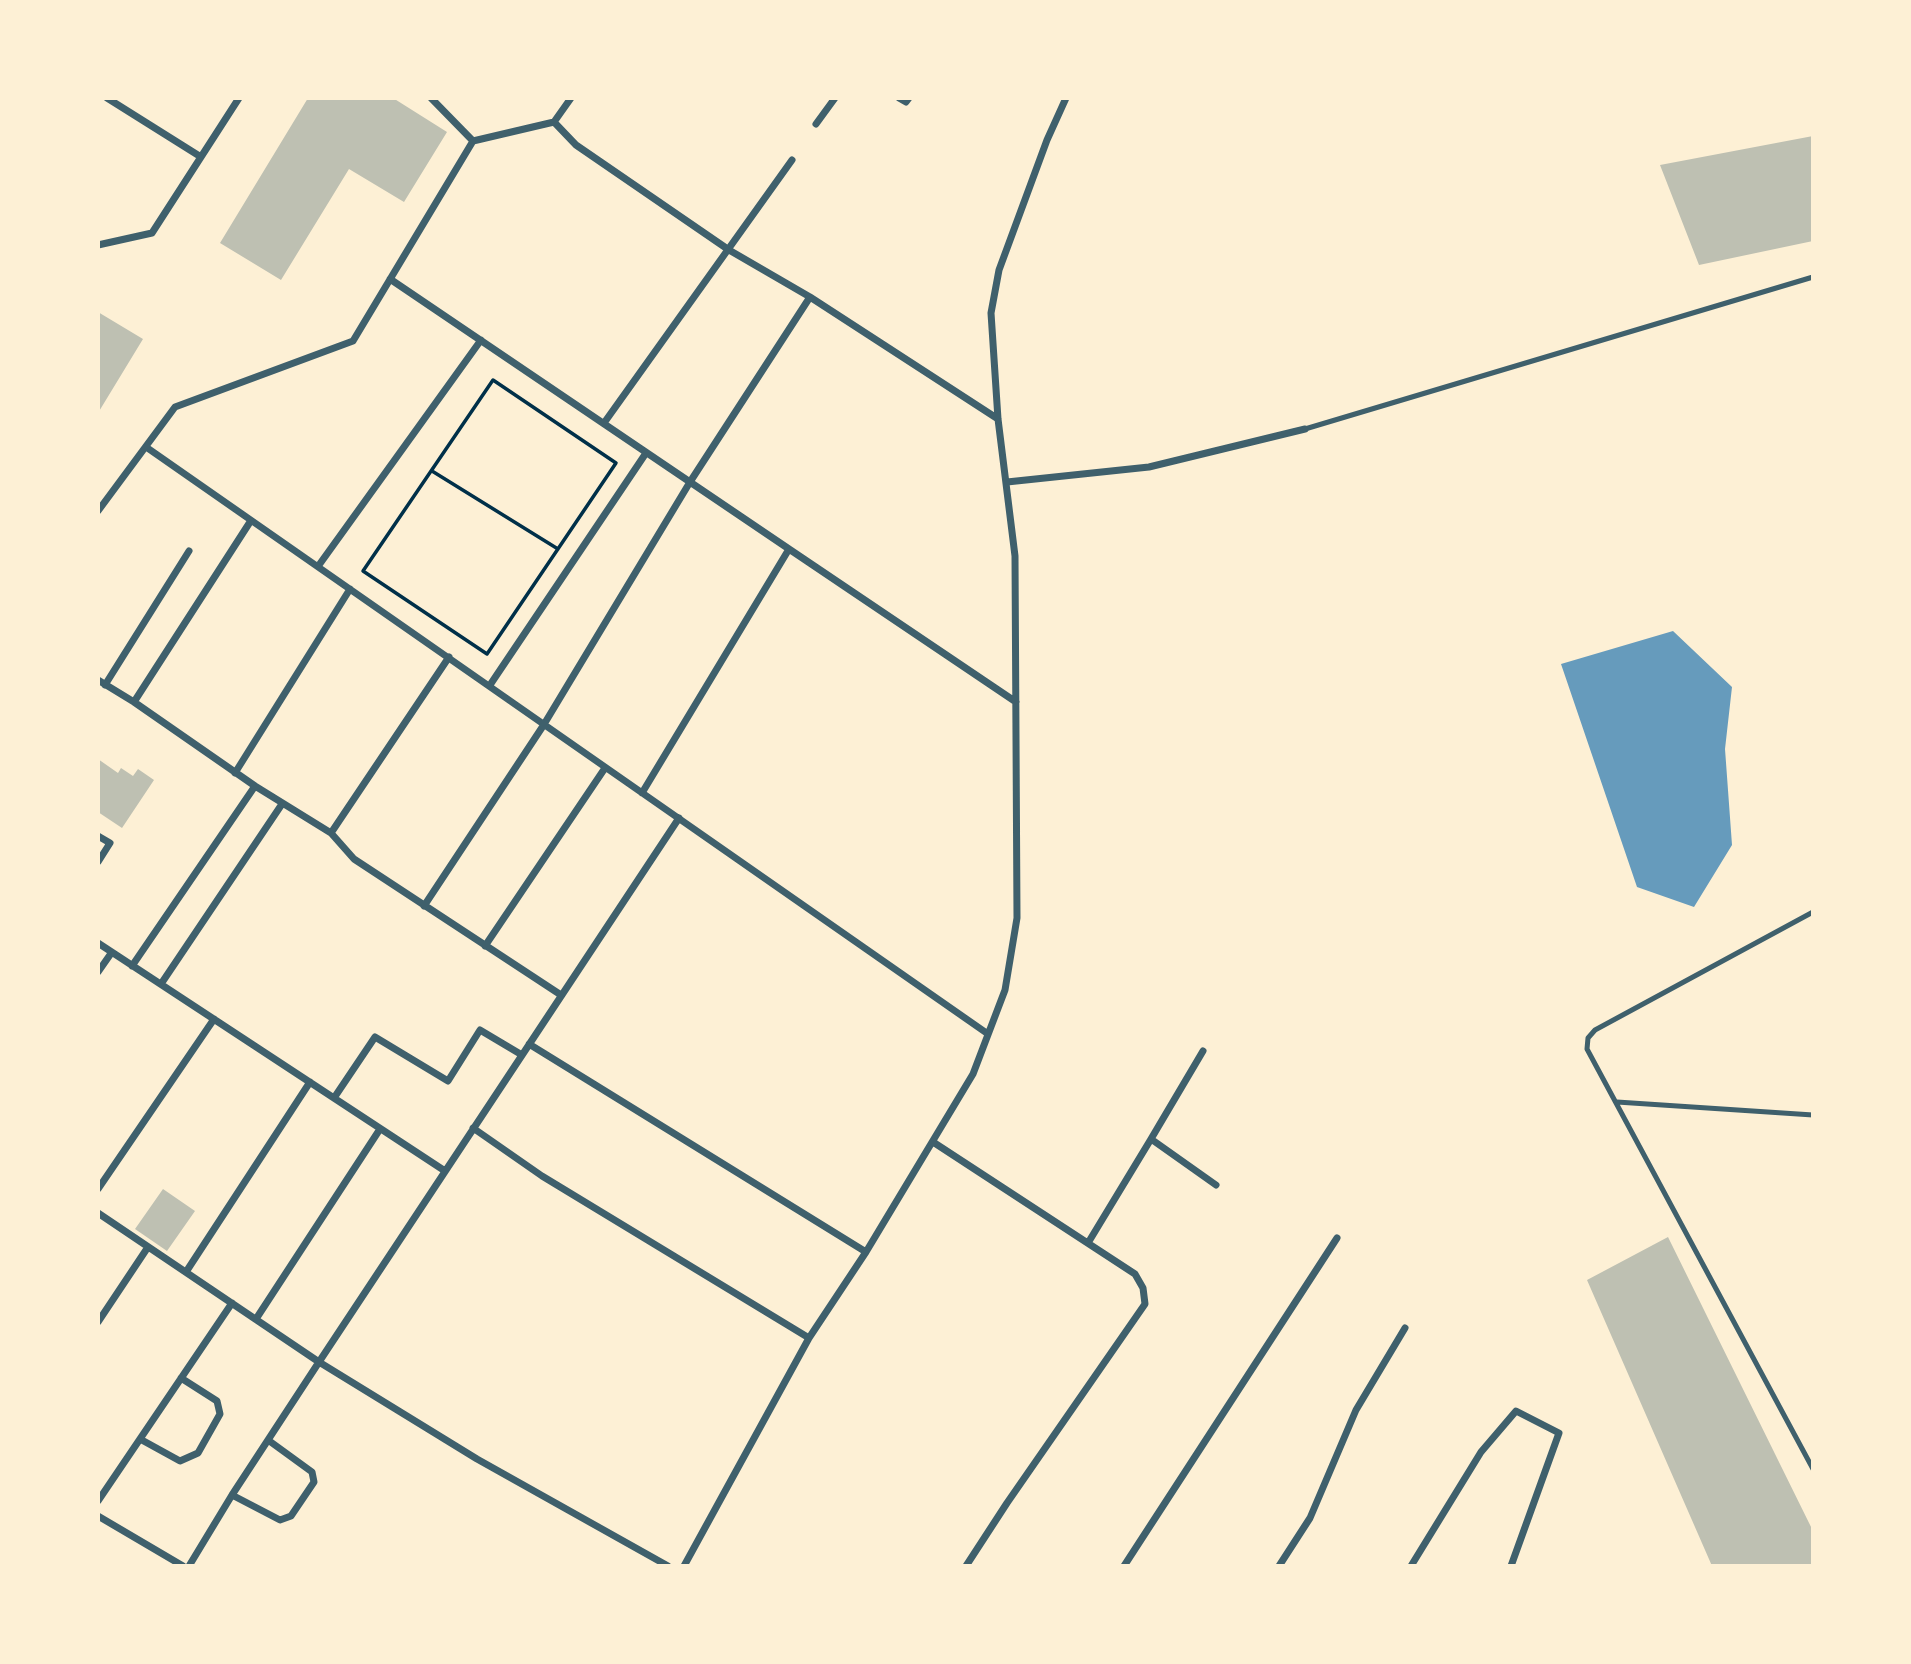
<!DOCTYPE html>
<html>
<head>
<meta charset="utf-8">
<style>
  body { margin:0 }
  #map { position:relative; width:1911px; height:1664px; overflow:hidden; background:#fdf0d5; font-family:Rubik,sans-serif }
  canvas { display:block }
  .frame { position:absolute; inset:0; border:100px solid #fdf0d5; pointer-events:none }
</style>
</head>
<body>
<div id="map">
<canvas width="1911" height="1664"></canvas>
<div class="frame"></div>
</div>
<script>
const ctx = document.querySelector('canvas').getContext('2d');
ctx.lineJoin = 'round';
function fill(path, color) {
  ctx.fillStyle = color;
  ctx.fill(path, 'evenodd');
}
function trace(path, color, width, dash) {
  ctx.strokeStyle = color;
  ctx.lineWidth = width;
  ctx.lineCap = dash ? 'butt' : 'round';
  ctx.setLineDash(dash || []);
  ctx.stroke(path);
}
fill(new Path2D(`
  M1673,631L1732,687L1725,749L1732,845L1694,907L1637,887L1561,664Z`), '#669bbc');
fill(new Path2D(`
  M308,98H393L447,132L404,202L349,169L281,280L220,243Z
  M1813,136V241L1699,265L1660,165Z
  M98,312L143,339L98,413Z
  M98,759L118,773L121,768L133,776L138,769L154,780L122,828L98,812Z
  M163,1189L195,1211L167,1251L135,1229Z
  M1668,1237L1813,1531V1566H1712L1587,1280Z`), '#bec0b2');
trace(new Path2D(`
  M493,380L616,463L487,654L363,571Z
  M432,471L558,549`), '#003049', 3.5);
trace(new Path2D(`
  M1305,429L1813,277
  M1813,912L1595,1030L1588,1038L1587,1049L1813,1469
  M1617,1102L1813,1115`), '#3f606c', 5);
trace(new Path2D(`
  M107,98L201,157
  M431,98L473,141
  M899,98L906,102L909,98
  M554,122L576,145L729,250L810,297L998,419
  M816,124L835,98
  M98,245L152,233L239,98
  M390,279L789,549
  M604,423L792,160
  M146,447L988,1034
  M1007,482L1149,467L1305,429
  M98,511L175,407L353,341L473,141L554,122L571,98
  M319,565L481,340
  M98,680L134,702L255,786L331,833L354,859L561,995
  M105,685L189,551
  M490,685L646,453
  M134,702L250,522
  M235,773L350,589
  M642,793L789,549L1016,702
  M331,833L449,657
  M98,836L110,843L98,862
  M424,906L543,726L690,482L810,297
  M98,943L445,1171
  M485,946L605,768
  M132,966L255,786
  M98,972L112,952
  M161,984L282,804
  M529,1044L866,1252
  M334,1098L375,1037L448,1081L480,1030L522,1055
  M473,1128L542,1176L809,1338
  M1151,1139L1203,1051
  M933,1142L1135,1274L1143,1288L1145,1304L1007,1503L966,1566
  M98,1189L214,1019
  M98,1213L319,1362L477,1459L668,1566
  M1088,1243L1151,1139L1216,1185
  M186,1272L310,1082
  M256,1319L380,1129
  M98,1322L148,1247
  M140,1439L180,1461L198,1453L220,1414L217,1401L181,1378
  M232,1495L280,1520L291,1516L314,1482L312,1472L268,1440
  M98,1501L232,1303
  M98,1516L183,1566
  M189,1566L232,1495L319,1362L679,818
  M684,1566L809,1338L866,1252L973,1074L1005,990L1017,918L1015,556L998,419L991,313L999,270L1047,140L1066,98
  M1124,1566L1337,1238
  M1279,1566L1310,1518L1356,1410L1405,1328
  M1411,1566L1481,1452L1516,1411L1559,1433L1511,1566`), '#3f606c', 7);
</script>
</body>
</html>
